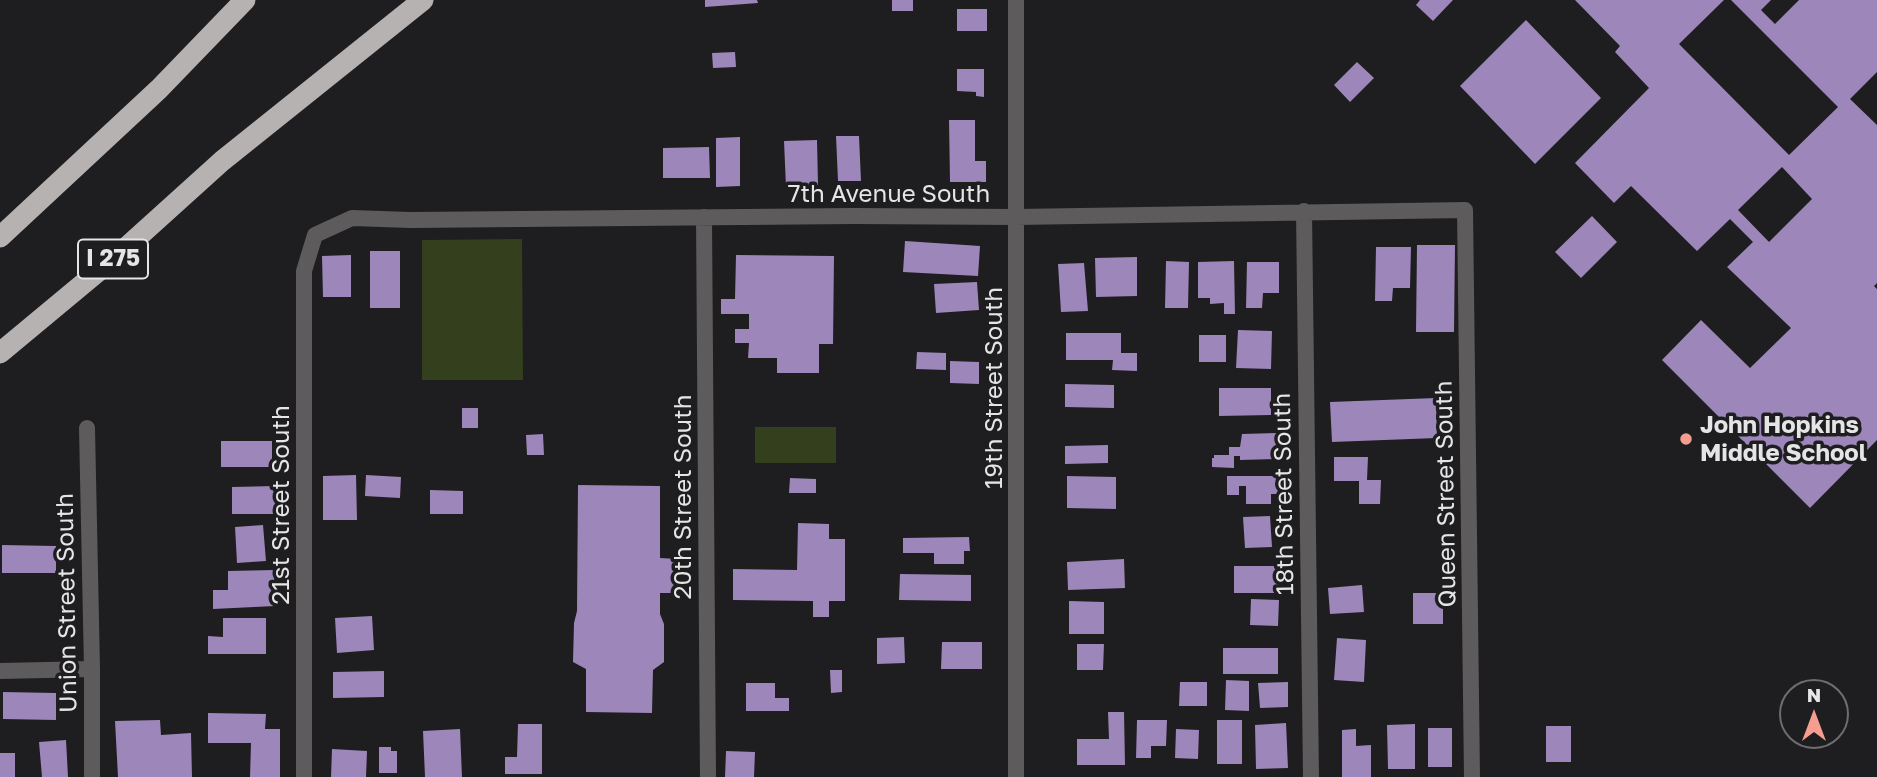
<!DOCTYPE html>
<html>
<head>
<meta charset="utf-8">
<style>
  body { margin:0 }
  #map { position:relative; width:1877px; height:777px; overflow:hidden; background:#1e1d1f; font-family:"Golos Text",sans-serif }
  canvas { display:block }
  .north { position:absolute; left:1779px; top:679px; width:70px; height:70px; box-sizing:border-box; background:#1e1d1f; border:2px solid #6e6d6f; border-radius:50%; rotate:0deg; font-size:19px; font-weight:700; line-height:28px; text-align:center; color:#e5e5e6 }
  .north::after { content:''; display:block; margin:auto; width:24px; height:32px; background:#f59d8f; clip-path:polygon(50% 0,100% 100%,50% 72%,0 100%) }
</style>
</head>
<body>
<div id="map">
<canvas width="1877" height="777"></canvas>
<div class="north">N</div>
</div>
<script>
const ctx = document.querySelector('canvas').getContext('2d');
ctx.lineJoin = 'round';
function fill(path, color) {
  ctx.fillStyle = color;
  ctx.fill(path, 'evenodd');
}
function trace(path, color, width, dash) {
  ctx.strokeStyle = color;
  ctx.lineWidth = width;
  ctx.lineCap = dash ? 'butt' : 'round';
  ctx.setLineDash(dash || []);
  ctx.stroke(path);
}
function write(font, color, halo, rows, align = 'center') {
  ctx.font = font + ' "Golos Text",sans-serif';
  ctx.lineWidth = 7;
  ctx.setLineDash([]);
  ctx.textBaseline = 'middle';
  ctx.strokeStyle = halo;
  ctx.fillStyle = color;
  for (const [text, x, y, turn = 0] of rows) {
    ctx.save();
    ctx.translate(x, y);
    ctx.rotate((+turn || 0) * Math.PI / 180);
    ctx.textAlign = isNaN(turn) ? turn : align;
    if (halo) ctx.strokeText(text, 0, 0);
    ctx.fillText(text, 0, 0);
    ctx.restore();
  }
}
fill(new Path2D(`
  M522,239L523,380H422V240Z
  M755,427H836V463H755Z`), '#333f1d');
fill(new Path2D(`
  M705,0H757L758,3L705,7Z
  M892,0H913V11H892Z
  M1420,0H1453L1433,21L1416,5Z
  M1575,0H1724L1679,44L1789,155L1838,107L1731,0H1771L1761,10L1775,24L1799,0H1877V72L1850,99L1877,125V283L1874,286L1877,289V440L1810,508L1662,360L1701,320L1750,368L1791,328L1727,267L1753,242L1730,219L1697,251L1631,186L1614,203L1575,163L1649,88L1615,52L1620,46ZM1782,167L1812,199L1769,242L1738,210Z
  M957,9H987V31H957Z
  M1526,20L1601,98L1535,164L1460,86Z
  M735,52L736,67L713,68L712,53Z
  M1357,62L1374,78L1350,102L1334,85Z
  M957,69H984V97L976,96V92L957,91Z
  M949,120H975V161H986V182H950Z
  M836,136H859L861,181H838Z
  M740,137V186L716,187V138Z
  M817,140L818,185L786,187L784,141Z
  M709,147L710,178H663V148Z
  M1592,216L1617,242L1581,278L1555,252Z
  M905,241L980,246L978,276L903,272Z
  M1417,245H1455L1454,332H1416Z
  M1376,247H1411L1410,288H1393L1392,301H1375Z
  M370,251H400V308H370Z
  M351,255V297H323L322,256Z
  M736,255L834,256L833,344H819V373H777V358H748L749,343H735V329H749V314H721V299H735Z
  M1137,257V296L1096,297L1095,258Z
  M1166,261L1189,262L1188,308H1165Z
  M1234,261L1235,314H1224V303L1210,304V298H1198V262Z
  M1247,262H1279V293H1263L1262,308H1246Z
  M1084,263L1088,311L1061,312L1058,264Z
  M977,282L979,310L936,313L934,284Z
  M1238,330L1272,331L1271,369L1236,368Z
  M1066,333H1121V353H1137V371L1112,370L1113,360H1066Z
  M1199,335H1226V362H1199Z
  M917,352L946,353V370L916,369Z
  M950,361L979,362V384L950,383Z
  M1065,384L1114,385V408L1065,407Z
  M1219,388H1271V415L1219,416Z
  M1436,398L1437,438L1332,442L1330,402Z
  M462,408H478V428H462Z
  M1276,433V459L1240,460V456H1234V468L1212,467V458H1214V455H1229V447H1240L1242,434Z
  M543,434L544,455H527L526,435Z
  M221,441H272V467H221Z
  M1108,445V463L1065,464V446Z
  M1334,457H1368L1367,480H1381L1380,504H1359V481H1334Z
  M356,475L357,520H323V476Z
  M366,475L401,477L400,498L365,496Z
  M1067,476L1116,477V509L1067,508Z
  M1227,476H1278V494H1271V504H1246V486H1239V495H1227Z
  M790,478L816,479V493H789Z
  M578,485L660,486V558L677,559V593H660V614L664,624V662L653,670L652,713L586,712V669L573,662L574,623L577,611Z
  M275,486L276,514H232V487Z
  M430,490L463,491V514H430Z
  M1270,516L1272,547L1245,548L1243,517Z
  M798,523L829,524V539H845V601H829V617H813V601L733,600V569L797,570Z
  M263,525L266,561L237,563L235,527Z
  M969,537L970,551H964V564H934V553H903V538Z
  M2,545L56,546V573H2Z
  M1124,559L1125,588L1068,590L1067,562Z
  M1234,566H1279V593H1234Z
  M274,570L275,606L213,609V590H228V571Z
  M900,574L971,575V601L899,600Z
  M1362,585L1364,612L1330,614L1328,588Z
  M1413,593H1443V624H1413Z
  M1251,599L1279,600L1278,626L1250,625Z
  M1069,601L1104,602V634H1069Z
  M372,616L374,650L337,653L335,618Z
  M223,618H266V654H208V636L223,637Z
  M904,637L905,663L877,664V638Z
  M1337,638L1366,640L1364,682L1334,680Z
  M942,642H982V669H941Z
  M1077,644H1104L1103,670H1077Z
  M1223,648H1278V674H1223Z
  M830,670H842V692L831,693Z
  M384,671V697L333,698V672Z
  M1226,680L1249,681V711L1225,710Z
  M1180,682H1207V706H1179Z
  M1288,682V707L1260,708L1258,683Z
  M746,683H775V698H789V711H746Z
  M3,692L56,693V720L3,719Z
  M1108,712H1124L1125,765H1077V739H1109Z
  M208,713L266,714L265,729H280V777H250L251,743H208Z
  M160,720L161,735L191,733L192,777H118L115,721Z
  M1137,720H1167L1166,746H1151V758H1136Z
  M1217,720H1242V764H1217Z
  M1286,723L1288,768L1256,769L1255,725Z
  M518,724H542V774H505V757H517Z
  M1415,724V769H1388L1387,725Z
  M1546,726H1571V762H1546Z
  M1428,728H1452V767H1428Z
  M460,729L462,777H425L423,731Z
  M1176,729L1199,730L1198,759L1175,758Z
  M1356,729V746L1371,745V777H1342V730Z
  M66,740L68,777H42L39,742Z
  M379,747H391V751H397V773H379Z
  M332,749L367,751L366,777H331Z
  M726,751L755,752L754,777H725Z
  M0,753H15V777H0Z`), '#9d86b9');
trace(new Path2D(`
  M1016,0V777
  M1304,211L1311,777
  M704,217L708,777
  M87,428L92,669V777
  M0,671L92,669
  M304,777V271L315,235L352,218L410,220L854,216L1016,217L1465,210L1472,777`), '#5d5b5b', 16);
trace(new Path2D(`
  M0,237L159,89L245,0
  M0,353L119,254L222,161L423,0`), '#b6b2b1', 21);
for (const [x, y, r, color] of [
  [1686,439,7,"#f59d8f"]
]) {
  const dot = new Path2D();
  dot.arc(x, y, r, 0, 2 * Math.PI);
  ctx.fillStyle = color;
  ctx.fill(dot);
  trace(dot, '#1e1d1f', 2.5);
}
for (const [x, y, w] of [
  [113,259,70]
]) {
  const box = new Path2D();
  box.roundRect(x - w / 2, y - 19.5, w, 39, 5);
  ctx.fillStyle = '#1e1d1f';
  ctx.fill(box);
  trace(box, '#e5e5e6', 2);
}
write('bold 23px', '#e5e5e6', null, [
  ["I 275",113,259]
]);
write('24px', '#e5e5e6', '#1e1d1f', [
  ["7th Avenue South",889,194],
  ["19th Street South",994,388,-90],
  ["18th Street South",1284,494,-91],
  ["Queen Street South",1446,494,-91],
  ["20th Street South",683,497,-90],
  ["21st Street South",281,505,-90],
  ["Union Street South",67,603,-91]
]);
write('bold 24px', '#e5e5e6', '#1e1d1f', [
  ["John Hopkins",1700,425],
  ["Middle School",1700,453]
], 'left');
</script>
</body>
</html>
